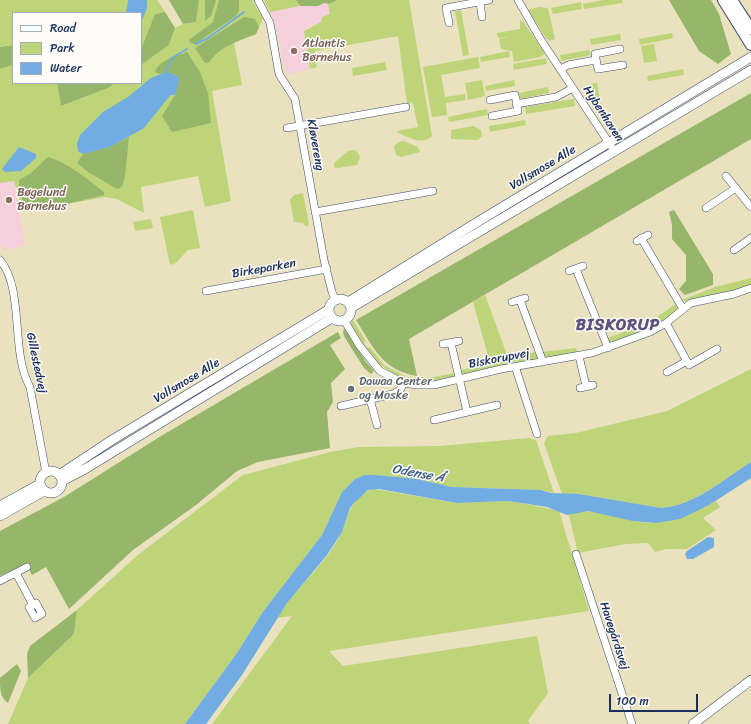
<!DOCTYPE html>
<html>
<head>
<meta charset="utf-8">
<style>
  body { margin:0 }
  #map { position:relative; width:751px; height:724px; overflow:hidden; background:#eae1be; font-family:Sriracha,sans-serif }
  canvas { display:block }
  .legend { position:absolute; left:12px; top:12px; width:130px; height:72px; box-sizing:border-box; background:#fdfcf7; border:1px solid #a3aaba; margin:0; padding:5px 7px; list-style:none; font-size:12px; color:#1b2f5e }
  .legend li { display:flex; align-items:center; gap:8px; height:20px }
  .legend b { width:20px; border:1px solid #a3aaba }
  .scale { position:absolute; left:609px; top:694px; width:89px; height:18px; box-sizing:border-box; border:2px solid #1b2f5e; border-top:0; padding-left:5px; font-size:12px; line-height:14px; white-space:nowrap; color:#1b2f5e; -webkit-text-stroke:3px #fdfcf7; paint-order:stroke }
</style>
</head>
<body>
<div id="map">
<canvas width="751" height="724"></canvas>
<ul class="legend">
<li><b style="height:5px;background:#fff"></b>Road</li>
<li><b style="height:11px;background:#bdd479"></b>Park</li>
<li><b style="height:11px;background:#71ade2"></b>Water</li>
</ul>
<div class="scale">100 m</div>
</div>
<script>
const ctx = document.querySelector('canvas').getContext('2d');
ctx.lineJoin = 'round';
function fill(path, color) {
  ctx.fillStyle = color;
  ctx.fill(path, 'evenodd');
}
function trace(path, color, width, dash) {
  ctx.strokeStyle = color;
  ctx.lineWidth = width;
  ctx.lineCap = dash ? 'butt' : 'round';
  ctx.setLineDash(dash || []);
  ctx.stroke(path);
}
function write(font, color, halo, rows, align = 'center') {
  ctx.font = font + ' Sriracha,sans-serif';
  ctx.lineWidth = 3;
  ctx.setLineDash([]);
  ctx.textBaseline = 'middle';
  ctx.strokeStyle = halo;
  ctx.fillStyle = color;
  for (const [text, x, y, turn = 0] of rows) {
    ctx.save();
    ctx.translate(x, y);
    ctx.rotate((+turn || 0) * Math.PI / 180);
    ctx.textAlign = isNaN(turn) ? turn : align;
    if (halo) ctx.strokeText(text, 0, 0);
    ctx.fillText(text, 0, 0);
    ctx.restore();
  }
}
fill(new Path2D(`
  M324,3L328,4L330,14L321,22L307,28L304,34L310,69L286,75L275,23L270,12L300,6H318Z
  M14,181L25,246L2,250L0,241V183Z`), '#f5cfdb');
fill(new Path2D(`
  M0,0H157L165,12L155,14L141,49V13H13V45L0,47Z
  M199,0H252L263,18L256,34L234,43L242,85L212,91L231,201L205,207L198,176L141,187L144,213L117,199L105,197L23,212L14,181L0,183V69L13,65V83H57L61,106L108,88L115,83H141V65L169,45L175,28L183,24L196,22Z
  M264,0H296L300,6L270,12Z
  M337,0H409L432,136C422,146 409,137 398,133L397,131L418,127L413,103L407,104L398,36L315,51L317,67L310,69L304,31L321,22L322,17L330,14L328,4Z
  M603,0H622L623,3L584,9L583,4Z
  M581,2L582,9L553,14L551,8Z
  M539,7L548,8L555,39L550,41L546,38L528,10Z
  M461,10L469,55L463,56L455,11Z
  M520,21H523L545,54L540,57L514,62L512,51L501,49L499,39L508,37L498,38L497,33L520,29Z
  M672,33L673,38L640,45L639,39Z
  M620,34L621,40L591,45L590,39Z
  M654,44L657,61L644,63L641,46Z
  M589,50L591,55L561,61L560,55Z
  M509,51L510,57L481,62L480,57Z
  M478,57L480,68L441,75L445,97L465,94L466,100L446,103L447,115L432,117L423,67Z
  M546,58L547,64L514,70L513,64Z
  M385,62L387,70L353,76L352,68Z
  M683,69L684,75L648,81L647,76Z
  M482,80L485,96L468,100L465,83Z
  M514,80L515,86L486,91L485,86Z
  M597,83L602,113H596L591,84Z
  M548,87L549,93L520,99L519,93Z
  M574,99L575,106L526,114L525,107Z
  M487,109L488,115L449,122L448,117Z
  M525,120L526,125L490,132L489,126Z
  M473,126L481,130L482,136L478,140L451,139V130Z
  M404,141L418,147L420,152L401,157L396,155L394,146L399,142Z
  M354,150L358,153L360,157L357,165L337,168L334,167V163L348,151Z
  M303,193L309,224L306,227L303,223L294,222L290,200L294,195Z
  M193,210L200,248L188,250L176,263L170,265L160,217Z
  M151,219L153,228L135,231L133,222Z
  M751,278V285C730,293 708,295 687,302L682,300L715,287Z
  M485,295L507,355L489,359L473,302Z
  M677,303L679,309L657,326L615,343H610L608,338L650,322Z
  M353,320L366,341L364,343L367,348L370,347L384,365L405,376L404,380C375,365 369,353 352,326L351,322Z
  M576,348L578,354L547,359L544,357L542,352Z
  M536,352L538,358L537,360L514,364L512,356Z
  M511,356V364L463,375L460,373V371L487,361Z
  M751,369V462C724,479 693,506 661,508L579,494H562L544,443L548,436L576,433L667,411Z
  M455,373L454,378C437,381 423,383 406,380L407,377H434Z
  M529,438L536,440L554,493L541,490L451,487L417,479L376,475L355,479L342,492L322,535L262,613L237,653L185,724H8L28,678L74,634L77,610L139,554L243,475L330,452L359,447L441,446Z
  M374,489L457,503L507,501L522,503L559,511L589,611L329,651L343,666L537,636L548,693L528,721L530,724H212L292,616L277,618C295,587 328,564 342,531C349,514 353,494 374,489Z
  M716,501L720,507L703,518L716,530L687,549H666L655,552L648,543L625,544L578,553L569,515C596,503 626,523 653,523C666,523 695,510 709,505Z`), '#bdd479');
fill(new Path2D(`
  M169,0H199L196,22L183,24Z
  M205,0H216L211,16L205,21Z
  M219,0H239V11L236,16L195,44L190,43L189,40L213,22Z
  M296,0H337L329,4L324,3L318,6H300Z
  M669,0H711L719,14L731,54L718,64L699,51Z
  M165,12L175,28L169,45L141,65V49L155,14Z
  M244,17L255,19L259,27L256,34C241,40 218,47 210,62L205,63L195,48Z
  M13,45V65L0,69V47Z
  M187,52L200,72L208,93L211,123L172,132L162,116L175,95L178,76C169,71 161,76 155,72C159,60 175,57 187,52Z
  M57,83H115L108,88L61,106Z
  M751,93V139L409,339L417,376C382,370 374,348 356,320Z
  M129,137L125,176L122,187L117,189L88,172L77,163L83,154L110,147Z
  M48,157C69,163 87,179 104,192V195C85,199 40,213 24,207L19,188V180L31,173Z
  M674,210L713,274V285L685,295L679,289L686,281V255L672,239V225L669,212Z
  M344,328L366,362L374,371L371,374L364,368L345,338L343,333Z
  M338,332L341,338L330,345L345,369L331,383L333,402L327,412L330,448L258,462L237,471L196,505L133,550L69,609L46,567L32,575L26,564L0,576V531L64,497L161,436Z
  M77,610L74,634L28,678L27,654L30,646Z
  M17,664L21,671L8,703C0,698 0,689 0,678Z`), '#96b669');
fill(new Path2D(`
  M128,0H147V8L141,23V13H126Z
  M166,72L178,76L179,81L175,95H171L168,98L144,128L110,147L83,154L78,151L77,144L80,135L103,112L128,97L151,78Z
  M19,147L36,154V158L21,171L5,172L2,169Z
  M751,462V478L709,505L680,519L656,523L633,521L588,511L567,515L547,507L522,503L507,501L457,503L379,489L368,490L354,503L350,508L342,532L327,555L287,603L242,675L206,724H185L237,653L262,613L322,535L342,492L355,479L365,475H376L417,479L451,487L541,490L551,493L579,494L661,508C694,506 724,479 751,462Z
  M708,537L714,538V547L693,559H687L685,554L687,551Z`), '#71ade2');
trace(new Path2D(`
  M196,44L208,38L244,12
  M166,72L172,58L187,49`), '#71ade2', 2);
const minor = new Path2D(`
  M258,0L270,23L279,74L295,99L324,260L332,292L335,299
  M518,0L541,40L615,152
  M480,2L482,17
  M449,23L446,8L489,0
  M620,49L595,54L598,69L623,65
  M561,69L568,65L596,60
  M490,100L515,95L518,111L492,116
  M516,104L556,97L573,88
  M287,128L406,107
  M726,176L751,207
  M706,208L736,188
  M315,212L433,191
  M641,238L683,309
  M637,241L648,235
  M734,250L751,238
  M0,260C25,290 10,352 30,387L46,473
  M576,269L608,348
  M569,271L583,266
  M206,291L327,269
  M520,300L543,362
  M512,302L525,298
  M344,320L359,345L380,371L404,383L417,385H434L501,369L592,353L650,332L666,323L691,303L734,294L751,288
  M666,323L689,365L717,349
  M451,343L467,412
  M443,344L459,341
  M579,356L586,386
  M515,366L537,434
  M667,372L687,361
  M580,388L593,385
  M370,399L377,425
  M341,406L393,394L400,390L404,383
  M434,420L497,405
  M576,554L632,724
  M16,573L33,605L36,603L42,614L35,618L29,607L33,605
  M0,581L27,567`);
const tertiary = new Path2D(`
  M329 310a11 11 0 1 1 22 0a11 11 0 1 1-22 0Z
  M348,302L479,221L751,57
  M351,308L751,70
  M40 482a11 11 0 1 1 22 0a11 11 0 1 1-22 0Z
  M59,475L112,440L328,310
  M62,481L85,469L332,318
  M0,506L40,484
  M0,516L44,491
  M693,724L751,680`);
const secondary = new Path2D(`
  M723,0L751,45
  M732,0L751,29`);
trace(minor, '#3a4a6c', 8);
trace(tertiary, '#3a4a6c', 10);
trace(secondary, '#3a4a6c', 12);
trace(minor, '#fff', 7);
trace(tertiary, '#fff', 9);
trace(secondary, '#fff', 10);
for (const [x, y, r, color] of [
  [294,51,4,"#8d6e63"],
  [9,200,4,"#8d6e63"],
  [351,389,4,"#6b7280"]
]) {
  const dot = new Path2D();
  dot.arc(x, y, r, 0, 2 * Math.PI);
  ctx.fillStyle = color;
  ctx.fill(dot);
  trace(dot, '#fdfcf7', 1.5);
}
write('12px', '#785e54', '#fdfcf7', [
  ["Atlantis",302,44],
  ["Børnehus",302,58],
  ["Bøgelund",17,193],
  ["Børnehus",17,207]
], 'left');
write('12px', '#1b2f5e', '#fdfcf7', [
  ["Hybenhaven",603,114,57],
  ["Kløvereng",315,145,80],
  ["Vollsmose Alle",543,168,-31],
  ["Birkeparken",264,269,-10],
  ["Biskorupvej",499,359,-11],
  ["Gillestedvej",36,363,78],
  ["Vollsmose Alle",187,381,-31],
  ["Havegårdsvej",614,636,72]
]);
write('12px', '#5b616d', '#fdfcf7', [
  ["Dawaa Center",359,382],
  ["og Moske",359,396]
], 'left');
write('italic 13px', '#395b8c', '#fdfcf7', [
  ["Odense Å",418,474,10]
]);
ctx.letterSpacing = '1px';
write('bold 16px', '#5b527f', '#fdfcf7', [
  ["BISKORUP",618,326]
]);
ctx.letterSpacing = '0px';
</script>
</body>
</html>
